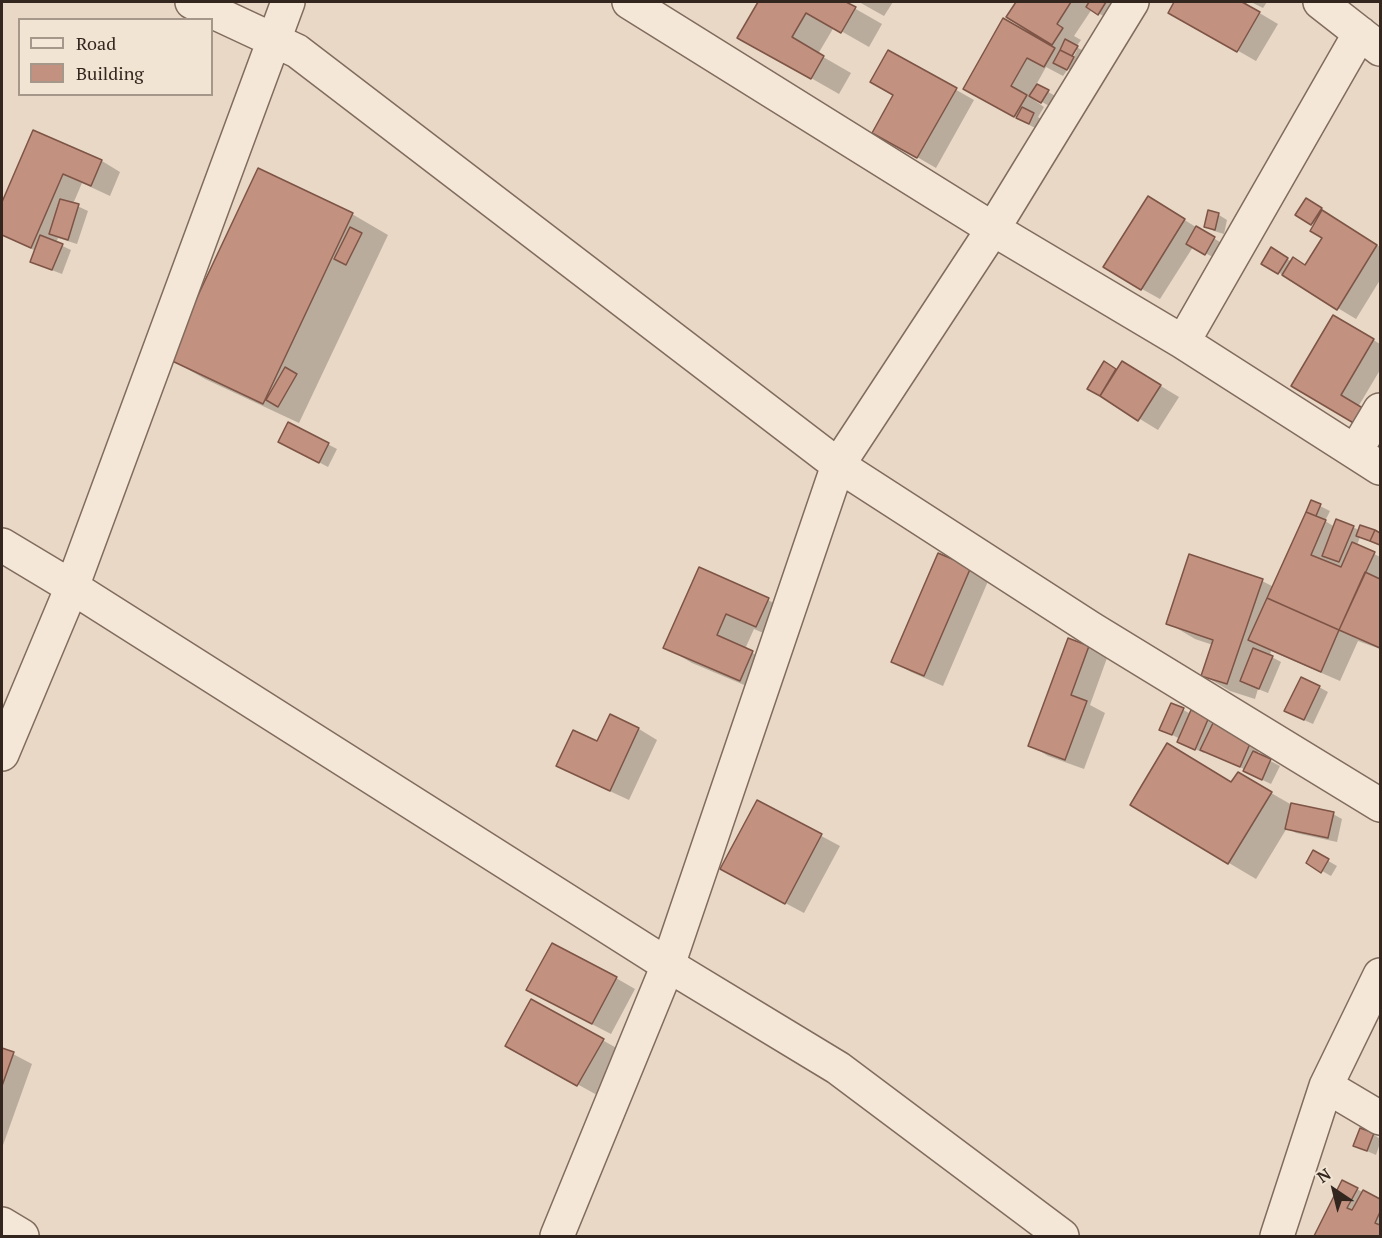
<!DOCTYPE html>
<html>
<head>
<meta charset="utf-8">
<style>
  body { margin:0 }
  #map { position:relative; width:1382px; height:1238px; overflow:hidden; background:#e8d8c5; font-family:"PT Serif",serif }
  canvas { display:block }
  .frame { position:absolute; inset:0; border:3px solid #33261f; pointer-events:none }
  .legend { position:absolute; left:18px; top:18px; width:195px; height:78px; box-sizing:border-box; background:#f1e4d3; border:2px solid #a5988b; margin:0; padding:8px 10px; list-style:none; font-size:18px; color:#33261f }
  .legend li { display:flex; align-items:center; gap:12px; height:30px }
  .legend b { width:30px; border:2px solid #a5988b }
  .north { position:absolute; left:1304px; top:1160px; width:60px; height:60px; -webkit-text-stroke:4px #f1e4d3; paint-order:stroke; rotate:325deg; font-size:16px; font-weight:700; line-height:24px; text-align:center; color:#33261f }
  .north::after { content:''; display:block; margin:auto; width:21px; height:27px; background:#33261f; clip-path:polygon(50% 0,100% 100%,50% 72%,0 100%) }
</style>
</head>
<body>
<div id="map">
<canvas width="1382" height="1238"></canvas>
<div class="frame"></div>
<ul class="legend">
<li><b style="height:8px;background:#f4e7d7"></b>Road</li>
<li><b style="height:16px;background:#c2917f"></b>Building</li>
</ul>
<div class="north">N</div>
</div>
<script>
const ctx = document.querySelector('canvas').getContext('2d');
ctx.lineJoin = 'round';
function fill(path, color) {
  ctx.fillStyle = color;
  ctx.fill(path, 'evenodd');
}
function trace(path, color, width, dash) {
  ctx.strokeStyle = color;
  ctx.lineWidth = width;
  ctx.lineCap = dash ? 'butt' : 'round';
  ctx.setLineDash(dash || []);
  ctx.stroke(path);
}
fill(new Path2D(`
  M760,2H848L847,4L882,24L869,47L834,27L818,54L851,73L839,94L739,37Z
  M859,2H893L884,16Z
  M1018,2H1112L1110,5L1114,8L1108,19L1092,9L1074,36L1081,40L1076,47L1086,52L1077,74L1068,69L1063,76L1046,67L1036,85L1057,97L1051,107L1035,98L1034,100L1044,107L1038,117L1042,120L1038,128L1033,127L965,88L1047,45L1048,43L1008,16ZM1076,49L1077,50L1070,64L1068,62Z
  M1176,2H1248L1246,5L1278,24L1256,61L1170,12Z
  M1251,2H1267L1263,8Z
  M889,52L974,100L936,168L874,132L895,95Z
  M34,132L102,161L120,172L110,196L82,183L73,204L88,211L77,244L58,238L56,243L71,250L62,274L41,266L32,261L36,251L2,235V205Z
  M1307,200L1330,214L1329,216L1380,247V280L1356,319L1263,263L1272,249L1292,262L1306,266L1324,238L1315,225L1297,215Z
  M1167,209L1223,244L1215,258L1193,247L1160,299L1142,289Z
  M352,214L388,235L299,423L205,379L170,359Z
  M1219,215L1227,220L1224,234L1214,231L1205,226Z
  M1352,327L1380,344V370L1358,407L1293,386Z
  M1105,363L1117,371L1141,374L1179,397L1158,430L1089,388Z
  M289,424L337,449L328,467L288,446Z
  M1312,502L1330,511L1325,521L1335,527H1353L1360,531L1361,527L1380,534V546L1360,537L1357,545L1380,557V649L1358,641L1340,681L1271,651L1270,656L1281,662L1268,693L1258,689L1255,699L1230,691L1203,675L1213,645L1195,639L1168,623L1262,581L1274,587Z
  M970,568L989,579L943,686L911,672L893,662Z
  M700,569L768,600L796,615L784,642L754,629L745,649L780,668L768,695L692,663L665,647Z
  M1088,647L1107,658L1090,705L1105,713L1084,769L1048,756L1030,745Z
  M1319,687L1328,692L1313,724L1295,716Z
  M1172,704L1191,714L1209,719L1261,745L1257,754L1280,766L1271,784L1254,776L1246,770L1205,751L1204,753L1188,746L1180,739L1161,729Z
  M610,716L639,729L657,740L629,800L577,776L558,765L598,743Z
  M1238,774L1292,805L1333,814L1342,819L1337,842L1296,833L1287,828L1256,879L1229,863L1232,783Z
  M758,802L840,846L804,913L740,879Z
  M1313,852L1337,866L1331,876L1308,863Z
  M616,978L635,989L611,1034L547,1001Z
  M532,1001L622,1051L597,1095L526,1056Z
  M2,1050L13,1054L32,1064L2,1148Z
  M1373,1134L1380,1139V1143L1376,1155L1355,1146Z
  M1343,1182L1380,1201V1236H1315Z`), '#0003');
const building = new Path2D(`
  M758,2H846L856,7L841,33L806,13L792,37L824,56L811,79L737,38Z
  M1016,2H1071L1057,24L1063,28L1052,45L1006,17Z
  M1089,2H1106L1098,15L1086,7Z
  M1174,2H1242L1260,12L1237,52L1168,13Z
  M1003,18L1055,48L1044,67L1027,58L1011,86L1027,95L1014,117L963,89Z
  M1065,39L1078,46L1072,56L1060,50Z
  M888,50L957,88L917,158L872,133L893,95L870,82Z
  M1060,50L1074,57L1067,70L1053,63Z
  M1037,84L1049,90L1041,103L1029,96Z
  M1022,107L1034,113L1029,124L1016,118Z
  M33,130L102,160L91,186L63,174L31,248L2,235V202Z
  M258,168L353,213L263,404L168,359Z
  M1148,196L1185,219L1141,290L1103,267Z
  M1306,198L1322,208L1311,225L1295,215Z
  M60,199L79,204L68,240L49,234Z
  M1208,210L1219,213L1215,230L1204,227Z
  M1322,210L1377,245L1337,310L1282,275L1293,257L1305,265L1322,238L1310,231Z
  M1196,226L1215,237L1205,255L1186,244Z
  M350,227L362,233L346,265L334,259Z
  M40,235L63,244L52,270L30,262Z
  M1271,247L1288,258L1278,274L1261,264Z
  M1333,315L1374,339L1341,395L1371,413L1362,428L1291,386Z
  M1104,361L1116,369L1100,396L1087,389Z
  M1122,361L1161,385L1138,421L1100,396Z
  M285,367L297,374L278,407L266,400Z
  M288,422L329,443L319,463L278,442Z
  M1311,500L1321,504L1316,516L1306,512Z
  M1306,512L1326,520L1311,555L1341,567L1352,542L1375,552L1339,630L1267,598Z
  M1336,519L1354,526L1339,562L1322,556Z
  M1360,525L1375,530L1370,541L1356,536Z
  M1375,530L1380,533V545L1370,541Z
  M938,553L971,567L924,676L891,662Z
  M1189,554L1263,579L1227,684L1201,676L1213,640L1166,624Z
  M699,567L769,598L756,627L726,614L717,635L753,651L740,681L663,648Z
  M1365,572L1380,579V648L1339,630Z
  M1267,598L1339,630L1321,672L1248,640Z
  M1068,638L1089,646L1071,695L1087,701L1065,760L1028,746Z
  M1253,648L1273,656L1259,689L1240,681Z
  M1301,677L1320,686L1304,720L1284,711Z
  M1171,703L1184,708L1172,735L1159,730Z
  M1191,710L1209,717L1195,750L1177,742Z
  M610,714L639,728L610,791L556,766L573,730L597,741Z
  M1214,721L1252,739L1240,767L1200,750Z
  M1167,743L1231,782L1238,772L1272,792L1228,864L1130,805Z
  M1253,751L1271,759L1262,780L1243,771Z
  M757,800L822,834L785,904L720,869Z
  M1291,803L1334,812L1328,838L1285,829Z
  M1313,850L1329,859L1321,873L1306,863Z
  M552,943L617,977L592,1024L526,990Z
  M531,999L604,1039L577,1086L505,1046Z
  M2,1048L14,1052L2,1086Z
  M1360,1128L1374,1133L1367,1151L1353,1146Z
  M1342,1180L1358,1188L1347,1208L1352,1210L1363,1190L1380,1199V1212L1375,1223L1380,1225V1224V1236H1314Z`);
fill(building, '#c2917f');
trace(building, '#7d5446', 1.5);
const minor = new Path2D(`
  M192,2L297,51L838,465L1092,629L1380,805
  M1132,2L993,229L1183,342
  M1320,2L1380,49
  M1380,410L1355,452L1380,468
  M1355,452L1183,342L1360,33
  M2,545L72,587L668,965L838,1068L1062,1236
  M2,754L72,587L288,2
  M1326,1086L1380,1118
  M2,1224L22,1236
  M557,1236L668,965L838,465L993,229L629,2
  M1277,1236L1326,1086L1380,975`);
trace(minor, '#816b5d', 36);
trace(minor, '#f4e7d7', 33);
</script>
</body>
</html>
